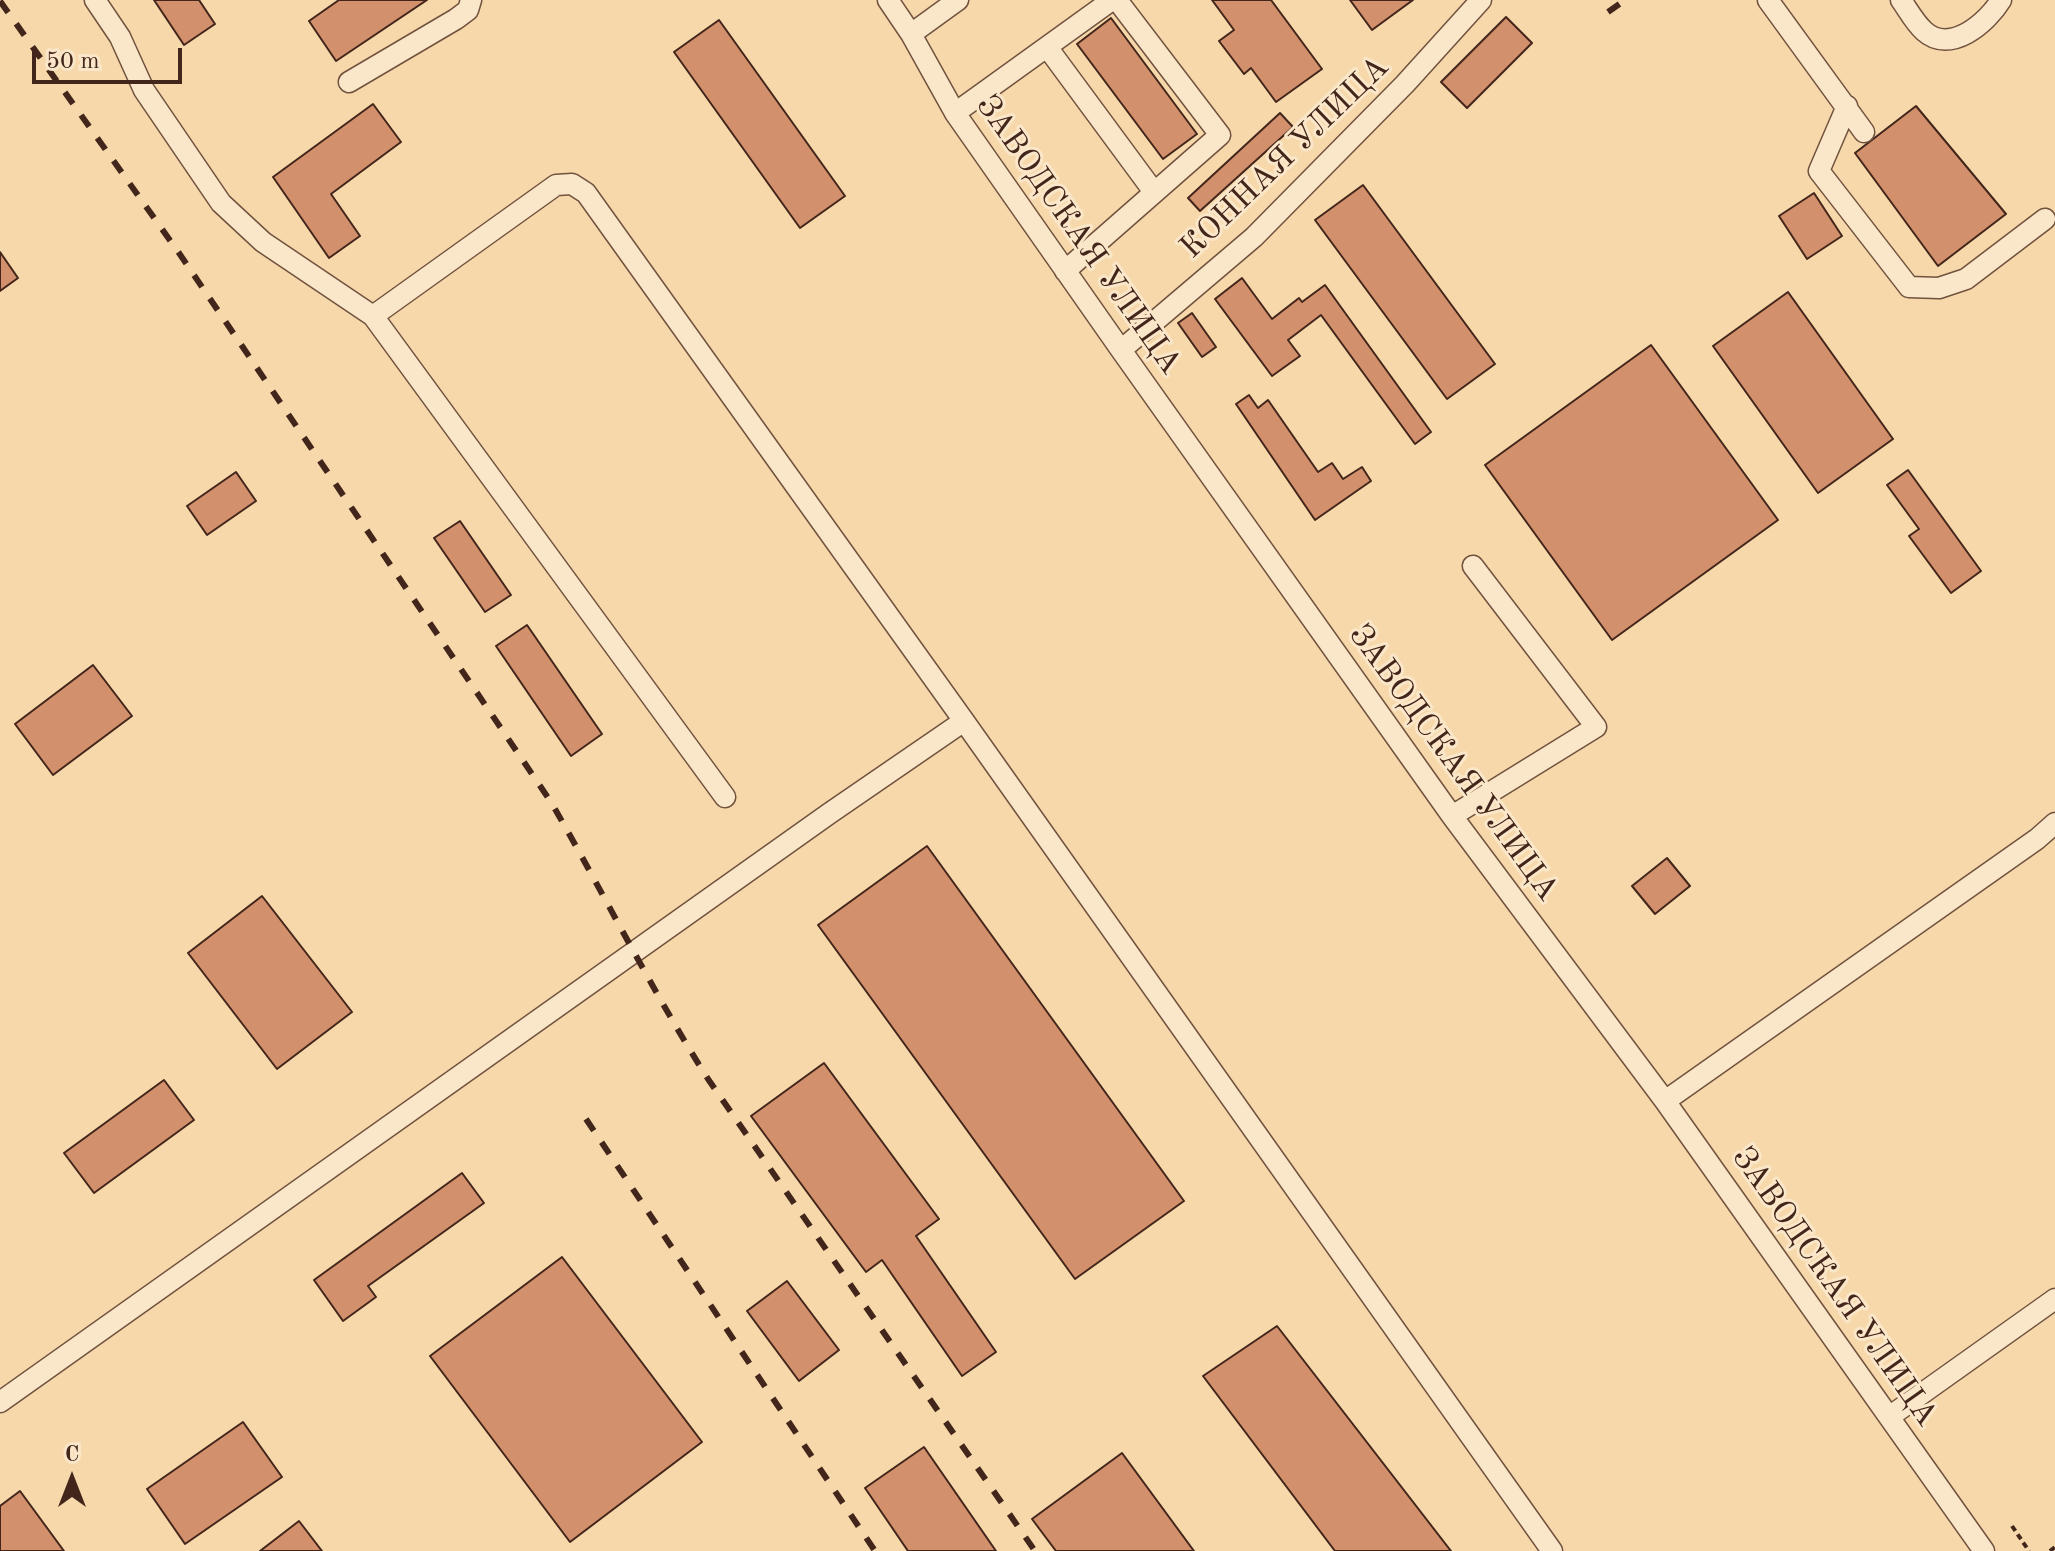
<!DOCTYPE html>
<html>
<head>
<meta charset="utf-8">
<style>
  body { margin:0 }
  #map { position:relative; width:2055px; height:1551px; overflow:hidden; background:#f7d8aa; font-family:"Old Standard TT",serif }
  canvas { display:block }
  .north { position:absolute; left:32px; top:1439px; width:80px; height:80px; -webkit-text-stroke:6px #fae6c8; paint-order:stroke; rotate:0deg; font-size:22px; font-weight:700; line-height:32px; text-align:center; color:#43261b }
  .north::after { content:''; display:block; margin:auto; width:28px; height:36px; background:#43261b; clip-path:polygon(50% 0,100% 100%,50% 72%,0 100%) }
  .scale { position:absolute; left:32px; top:48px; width:150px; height:36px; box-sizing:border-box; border:4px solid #43261b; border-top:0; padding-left:10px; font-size:24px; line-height:28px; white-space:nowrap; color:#43261b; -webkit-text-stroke:6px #fae6c8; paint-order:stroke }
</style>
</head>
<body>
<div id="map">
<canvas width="2055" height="1551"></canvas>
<div class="north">С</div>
<div class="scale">50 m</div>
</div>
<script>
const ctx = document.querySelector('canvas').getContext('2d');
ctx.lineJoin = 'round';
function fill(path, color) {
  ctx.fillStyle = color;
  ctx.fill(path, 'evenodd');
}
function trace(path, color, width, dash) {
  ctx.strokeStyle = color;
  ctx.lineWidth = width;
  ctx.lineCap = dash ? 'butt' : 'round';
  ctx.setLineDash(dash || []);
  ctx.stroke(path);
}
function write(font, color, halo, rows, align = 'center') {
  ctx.font = font + ' "Old Standard TT",serif';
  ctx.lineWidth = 6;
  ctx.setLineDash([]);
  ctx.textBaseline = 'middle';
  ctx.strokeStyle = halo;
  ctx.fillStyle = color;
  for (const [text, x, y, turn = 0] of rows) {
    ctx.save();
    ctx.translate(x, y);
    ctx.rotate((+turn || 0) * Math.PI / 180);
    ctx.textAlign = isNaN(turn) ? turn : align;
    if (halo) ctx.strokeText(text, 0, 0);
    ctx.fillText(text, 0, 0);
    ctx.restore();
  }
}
const building = new Path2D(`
  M154,0H199L215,24L184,45Z
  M339,0H427L336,61L309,21Z
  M1212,0H1271L1322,69L1276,102L1251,68L1244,74L1219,41L1234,30Z
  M1350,0H1413L1372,30Z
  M1506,17L1532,43L1467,108L1441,82Z
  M1111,18L1197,134L1163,159L1077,44Z
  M719,20L845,196L800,228L674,52Z
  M373,104L401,142L331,194L360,236L329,258L273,177Z
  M1916,106L2006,214L1938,266L1855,153Z
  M1280,113L1293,127L1200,211L1188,198Z
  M1363,185L1495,364L1447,399L1315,220Z
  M1814,193L1842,236L1807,259L1779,216Z
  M0,252L18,278L0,291Z
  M1242,278L1272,319L1299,298L1302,302L1325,285L1431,432L1415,444L1321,315L1288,340L1300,356L1272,376L1215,299Z
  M1788,292L1893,439L1818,493L1713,346Z
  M1192,313L1216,347L1202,357L1178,323Z
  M1651,345L1778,520L1612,640L1485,465Z
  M1249,395L1258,408L1268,400L1318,472L1332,463L1343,479L1362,467L1371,481L1315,520L1236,404Z
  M1908,470L1981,571L1951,593L1909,536L1919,529L1887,485Z
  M236,472L256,501L207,535L187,506Z
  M460,521L511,595L485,612L434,538Z
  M527,625L602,734L571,756L496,646Z
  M93,665L132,716L53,775L15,724Z
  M927,846L1184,1201L1075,1279L818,925Z
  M1667,858L1690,886L1655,914L1632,886Z
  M262,896L352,1012L277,1069L188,953Z
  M824,1063L939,1219L916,1236L996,1352L962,1376L882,1260L866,1272L751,1116Z
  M164,1080L194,1120L94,1193L64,1153Z
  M462,1173L484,1203L368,1286L376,1297L343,1321L314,1280Z
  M562,1257L702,1442L570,1542L430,1356Z
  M787,1281L839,1350L799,1381L747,1311Z
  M1277,1326L1451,1551H1335L1203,1376Z
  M243,1422L282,1477L185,1544L147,1489Z
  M924,1447L996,1551H908L865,1488Z
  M1122,1453L1194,1551H1056L1032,1519Z
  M20,1491L64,1551H0V1506Z
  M299,1521L322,1551H260Z`);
fill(building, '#d3906c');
trace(building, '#43261b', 2);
const minor = new Path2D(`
  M95,0L120,37L144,90L221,203L263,242L373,316L725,797
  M888,0L911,34L955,113L1121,350L1452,816L1665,1101L1984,1551
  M1768,0L1864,132
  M1901,0C1908,10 1915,23 1924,31C1950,55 1987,23 2001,0
  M911,34L958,0
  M1047,47L1154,192
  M349,82L456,19L468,10L471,0
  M1847,106L1819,171L1909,287L1939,288L1966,279L2045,219
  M955,113L1112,0
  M1065,271L1220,135L1117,0
  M373,316L556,185L572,184L586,193L964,721L1552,1551
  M1121,350L1254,237L1405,84L1481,0
  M1452,816L1596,727L1473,566
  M1665,1101L2037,839L2055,823
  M0,1402L830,813L964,721
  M1889,1417L2055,1299`);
trace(minor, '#70523f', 23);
trace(new Path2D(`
  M2012,1526L2029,1551
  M2050,1551L2055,1547`), '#43261b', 4, [6, 4]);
trace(minor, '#fae6c8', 20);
trace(new Path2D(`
  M0,1L179,253L551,802C604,894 651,989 708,1079L1035,1551
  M1608,12L1625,0
  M586,1119L875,1551`), '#43261b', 6, [14, 14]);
write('32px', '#43261b', '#fae6c8', [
  ["КОННАЯ УЛИЦА",1285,158,-44],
  ["ЗАВОДСКАЯ УЛИЦА",1078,235,55],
  ["ЗАВОДСКАЯ УЛИЦА",1453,763,54],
  ["ЗАВОДСКАЯ УЛИЦА",1834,1287,55]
]);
</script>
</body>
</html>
